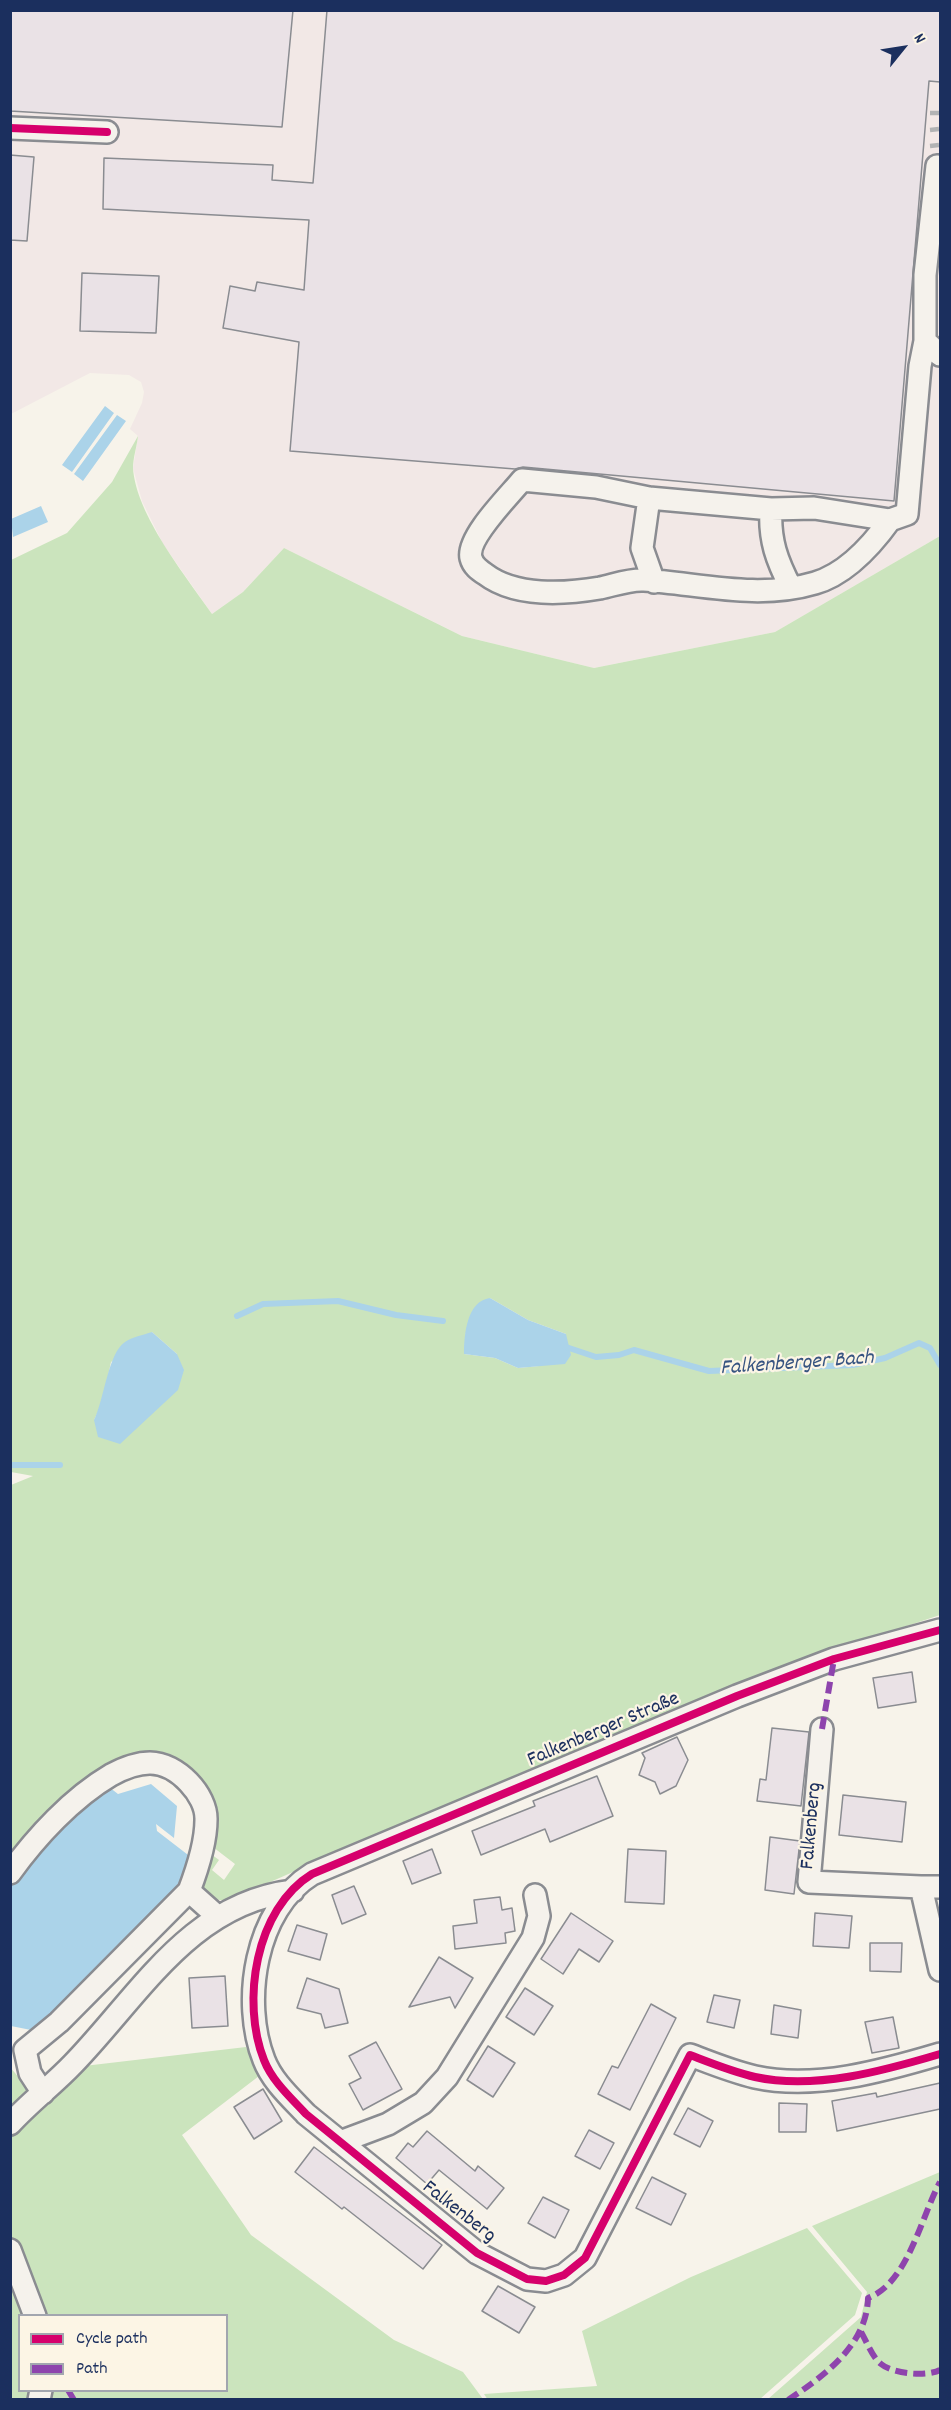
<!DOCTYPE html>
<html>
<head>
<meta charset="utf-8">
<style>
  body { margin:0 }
  #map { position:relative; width:951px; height:2410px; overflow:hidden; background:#f7f3ea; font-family:Dekko,sans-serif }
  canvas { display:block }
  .frame { position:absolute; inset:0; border:12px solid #1b2f5e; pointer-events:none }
  .legend { position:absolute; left:18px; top:2314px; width:210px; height:78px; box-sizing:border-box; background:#fcf5e5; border:2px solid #a2a6af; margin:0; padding:8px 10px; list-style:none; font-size:18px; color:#1b2f5e }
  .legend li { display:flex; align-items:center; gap:12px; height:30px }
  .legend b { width:30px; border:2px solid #a2a6af }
  .north { position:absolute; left:873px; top:18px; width:60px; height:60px; -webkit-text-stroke:4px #fcf5e5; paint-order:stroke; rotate:60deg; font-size:16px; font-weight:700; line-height:24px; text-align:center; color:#1b2f5e }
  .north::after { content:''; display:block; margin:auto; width:21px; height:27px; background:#1b2f5e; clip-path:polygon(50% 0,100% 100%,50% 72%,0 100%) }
</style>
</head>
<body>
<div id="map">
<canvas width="951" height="2410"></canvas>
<div class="frame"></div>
<ul class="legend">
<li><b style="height:8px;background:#d6006c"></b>Cycle path</li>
<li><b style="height:8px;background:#8e44ad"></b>Path</li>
</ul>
<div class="north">N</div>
</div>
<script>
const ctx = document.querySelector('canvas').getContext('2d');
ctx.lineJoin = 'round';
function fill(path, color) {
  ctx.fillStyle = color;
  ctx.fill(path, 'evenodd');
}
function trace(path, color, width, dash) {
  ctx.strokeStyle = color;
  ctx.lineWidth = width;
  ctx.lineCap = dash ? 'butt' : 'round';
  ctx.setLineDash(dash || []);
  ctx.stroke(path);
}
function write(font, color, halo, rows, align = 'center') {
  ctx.font = font + ' Dekko,sans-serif';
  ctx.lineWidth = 4.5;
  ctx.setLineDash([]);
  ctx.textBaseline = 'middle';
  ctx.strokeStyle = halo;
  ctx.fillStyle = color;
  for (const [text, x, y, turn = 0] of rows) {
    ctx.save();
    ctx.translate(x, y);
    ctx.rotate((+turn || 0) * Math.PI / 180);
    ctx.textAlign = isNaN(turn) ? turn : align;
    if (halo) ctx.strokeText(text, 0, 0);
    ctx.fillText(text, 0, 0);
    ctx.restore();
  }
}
fill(new Path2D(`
  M11,11H940V536L775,632L594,668L462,636L284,548L243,592L212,614L163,544L142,501L133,468L138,436L130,429L142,403L144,392L141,382L129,375L90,373L11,414Z`), '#f2e8e6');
fill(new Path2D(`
  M138,436C137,446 133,458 133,468C136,515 186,576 212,614L243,592L284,548L462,636L594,668L775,632L940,536V1615C699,1694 464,1796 232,1899C192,1906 202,1877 207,1851L219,1860L212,1870L224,1880L235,1864L209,1844L212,1815L151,1756L11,1858V1485L33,1476L11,1472V560L67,533L112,482ZM490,1298L528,1320L566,1334L539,1366L518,1368L495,1358L464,1354L466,1332ZM152,1332L177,1354L94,1420L102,1404L111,1362Z
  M246,2047L259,2076L182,2135L251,2235L394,2340L463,2372L483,2399H11L10,2067L42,2105L84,2066ZM20,2316H226V2390H20Z
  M940,2172V2399H768L861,2317L867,2292L812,2226Z
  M807,2228L862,2293L855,2315L760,2399L488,2400L484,2394L597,2386L582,2331L691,2277Z`), '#cbe4bd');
fill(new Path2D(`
  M105,406L114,413L72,472L62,465Z
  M117,415L126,421L83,481L74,474Z
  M41,506L48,522L13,537L11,519Z
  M490,1298L528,1320L566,1334L571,1355L565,1364L518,1368L495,1358L464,1354C464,1334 467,1301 490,1298Z
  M152,1332L177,1354L184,1370L178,1390L120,1444L98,1437L94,1420C104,1400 108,1353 125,1342C132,1337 143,1335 152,1332Z
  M151,1784L177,1806L174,1838L156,1824L157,1831L192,1858L176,1893L44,2027L31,2030L11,2026V1885C37,1846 71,1816 109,1787L118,1794Z`), '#abd3e9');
trace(new Path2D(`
  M237,1316L263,1304L338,1301L396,1315L443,1321
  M563,1346L596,1357L619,1355L634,1350L709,1371L853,1365L885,1358L919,1343L930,1348L940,1365
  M10,1465H60`), '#abd3e9', 6);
const building = new Path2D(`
  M10,10H293L282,127L10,111Z
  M327,10H940V82L929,81L894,501L523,467L515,469L290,451L299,342L223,328L230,286L255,291L257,282L304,290L309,220L103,209L104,158L273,165L272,180L313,183Z
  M10,155L34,157L27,241L10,240Z
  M82,273L159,276L156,333L80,331Z
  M912,1672L916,1702L878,1708L873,1678Z
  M772,1728L809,1732L801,1806L757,1801L760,1779L766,1780Z
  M677,1737L688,1760L676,1786L660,1794L655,1782L639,1775L645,1758L642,1753Z
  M597,1776L613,1816L550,1842L545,1829L481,1855L472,1831L535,1806L533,1801Z
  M843,1795L906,1802L902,1842L839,1835Z
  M770,1837L800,1841L794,1894L765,1890Z
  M432,1849L441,1873L412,1884L403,1861Z
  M628,1849L666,1851L664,1904L625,1902Z
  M354,1886L366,1914L342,1924L332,1895Z
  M500,1897L502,1910L512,1908L515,1931L505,1933L506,1943L455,1949L453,1926L477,1923L474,1900Z
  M571,1913L613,1941L599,1962L579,1949L563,1974L541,1959Z
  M815,1913L852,1916L849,1948L813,1946Z
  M297,1925L327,1934L320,1960L288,1951Z
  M870,1943H902L901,1972L870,1971Z
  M439,1957L473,1978L455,2008L450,1997L409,2007Z
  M225,1976L228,2026L192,2028L189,1978Z
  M307,1978L339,1989L348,2023L325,2028L321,2014L297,2008Z
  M525,1988L553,2006L534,2035L506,2017Z
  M714,1995L740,2000L734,2028L707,2022Z
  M651,2004L676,2018L630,2110L598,2094L612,2066L618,2068Z
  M774,2005L801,2010L798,2038L771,2034Z
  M893,2017L899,2048L872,2053L865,2022Z
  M376,2042L402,2089L363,2110L349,2084L361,2078L349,2056Z
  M488,2046L515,2063L493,2097L467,2080Z
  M940,2083V2109L837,2131L832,2101L876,2093L877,2097Z
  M263,2089L282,2121L254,2139L234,2107Z
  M779,2103L807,2104L806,2132H779Z
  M688,2108L713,2121L700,2147L674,2134Z
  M589,2130L614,2143L600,2169L575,2156Z
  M427,2131L475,2171L478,2166L504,2188L487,2209L439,2170L427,2184L396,2158L408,2143L413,2147Z
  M314,2147L442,2245L423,2269L344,2207L342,2209L295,2172Z
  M652,2177L686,2194L671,2225L636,2208Z
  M543,2197L569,2210L555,2238L528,2223Z
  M498,2286L535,2307L519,2333L482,2311Z`);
fill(building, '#eae2e6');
trace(building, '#8a8c91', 1.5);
const minor = new Path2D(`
  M10,128L107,132
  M937,166L925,275V341L940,355
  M649,498L642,548L654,582
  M771,509C769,540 777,561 791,588
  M890,520C872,545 846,574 815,583C758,600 701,584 644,580C630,579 614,585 600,588C565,594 515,597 485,574C479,570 473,566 471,558C466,538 509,496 522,480L596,487L649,498L771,509L814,508L890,520L907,514L920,366L925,341
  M940,1630L834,1659L737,1696L312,1874C255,1909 241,2002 264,2060C272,2081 291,2098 306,2114L477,2253L527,2279L546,2281L564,2275L585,2258L690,2055C711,2063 733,2072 755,2077C815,2090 883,2071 940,2054
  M822,1729L809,1882L921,1887
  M10,1873C36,1837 72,1798 111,1775C122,1769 138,1763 150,1763C177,1763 207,1795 206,1820C206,1843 197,1870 189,1891
  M940,1887H921L940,1970
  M43,2093L30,2073L25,2050L59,2022L189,1891L217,1916
  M10,2124C30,2102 53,2085 73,2064C139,1996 190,1903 293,1891
  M340,2142L388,2124L423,2103L447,2077L533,1938L539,1916L535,1895
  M10,2250L35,2316
  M39,2400L41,2390`);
trace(minor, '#8a8c91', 26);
trace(minor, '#f5f2ec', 21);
trace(new Path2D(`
  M930,113H940
  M930,130L940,129
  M930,146L940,145`), '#b2b3b4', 4.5, [9, 4.5]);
trace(new Path2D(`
  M822,1729L834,1659
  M861,2332C867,2342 872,2357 881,2364C893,2374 927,2377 940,2370
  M68,2390L74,2400
  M788,2400C824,2376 867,2345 868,2298C908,2283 921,2217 940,2182`), '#8e44ad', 6, [12, 6]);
trace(new Path2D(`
  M10,128L107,132
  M940,1630L834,1659L737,1696L312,1874C255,1909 241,2002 264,2060C272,2081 291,2098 306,2114L477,2253L527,2279L546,2281L564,2275L585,2258L690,2055C711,2063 733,2072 755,2077C815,2090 883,2071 940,2054`), '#d6006c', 8);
write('21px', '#1b2f5e', '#fcf5e5', [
  ["Falkenberger Straße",604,1731,-23],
  ["Falkenberg",813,1826,-85],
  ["Falkenberg",458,2213,38]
]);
write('italic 22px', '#375481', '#fcf5e5', [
  ["Falkenberger Bach",797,1365,-4]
]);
</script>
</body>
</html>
